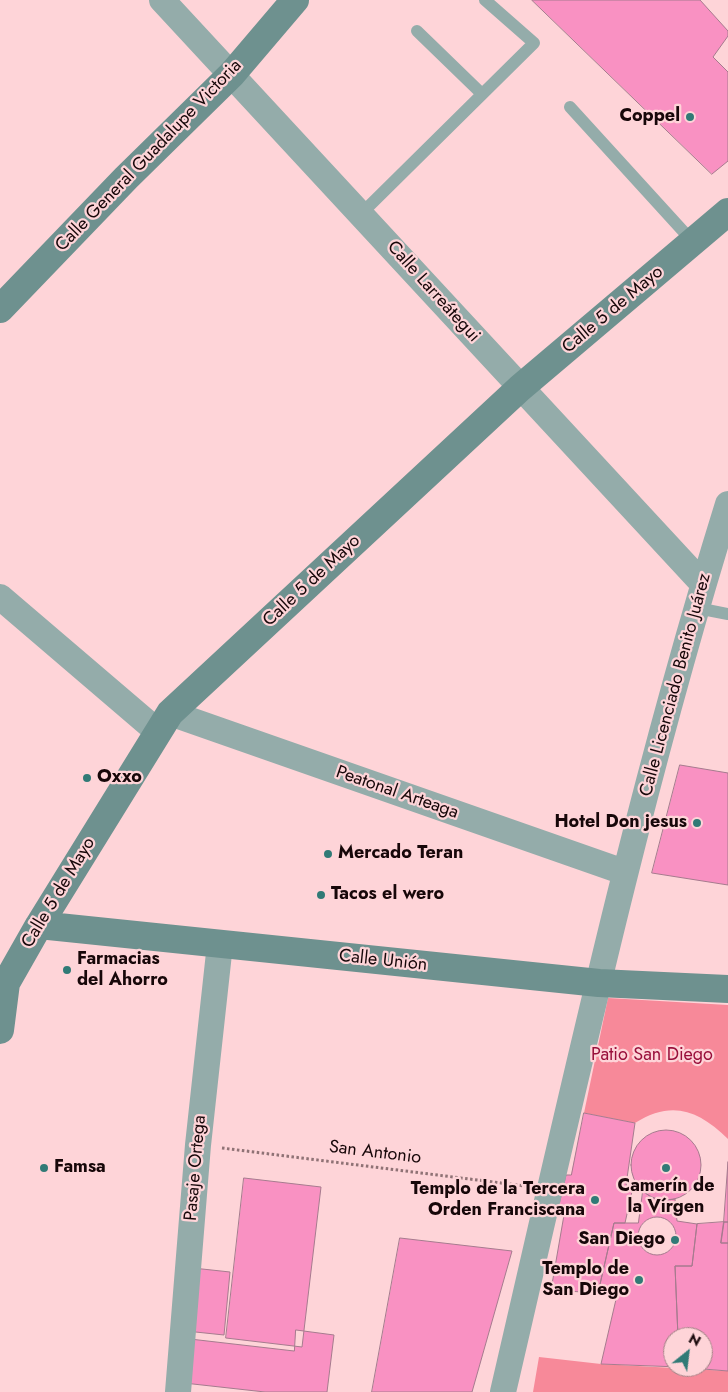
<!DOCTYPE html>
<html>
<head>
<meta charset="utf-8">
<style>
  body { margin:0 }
  #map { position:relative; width:728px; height:1392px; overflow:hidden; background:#fed4d8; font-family:Jost,sans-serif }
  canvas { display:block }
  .north { position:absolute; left:663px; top:1327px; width:50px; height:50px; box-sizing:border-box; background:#fed4d8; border:1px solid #a28285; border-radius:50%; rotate:29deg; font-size:14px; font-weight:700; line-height:20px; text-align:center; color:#170709 }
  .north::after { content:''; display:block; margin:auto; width:18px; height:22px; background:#317a76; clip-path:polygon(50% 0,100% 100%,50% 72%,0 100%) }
</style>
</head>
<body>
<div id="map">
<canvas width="728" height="1392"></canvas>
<div class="north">N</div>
</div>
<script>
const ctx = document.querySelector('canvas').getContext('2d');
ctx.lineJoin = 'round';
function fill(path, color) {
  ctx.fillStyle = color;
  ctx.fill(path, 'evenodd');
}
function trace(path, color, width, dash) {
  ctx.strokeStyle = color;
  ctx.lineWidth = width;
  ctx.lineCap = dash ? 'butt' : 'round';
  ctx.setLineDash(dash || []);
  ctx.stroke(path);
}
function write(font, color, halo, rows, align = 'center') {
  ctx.font = font + ' Jost,sans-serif';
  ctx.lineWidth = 4.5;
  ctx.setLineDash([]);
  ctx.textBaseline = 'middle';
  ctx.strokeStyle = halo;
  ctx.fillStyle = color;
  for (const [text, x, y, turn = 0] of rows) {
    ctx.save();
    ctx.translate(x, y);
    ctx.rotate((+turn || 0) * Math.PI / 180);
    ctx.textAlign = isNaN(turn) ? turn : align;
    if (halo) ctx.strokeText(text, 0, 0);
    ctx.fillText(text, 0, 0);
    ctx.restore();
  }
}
fill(new Path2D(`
  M608,998L728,1005V1139C698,1110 672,1100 635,1123L584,1113Z
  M539,1357L601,1364L728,1371V1392H533Z`), '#f78999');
const building = new Path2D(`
  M532,0H700L728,31V36L713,57L728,72V161L712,174Z
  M680,765L728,773V885L652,873Z
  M584,1113L635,1123L626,1185L633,1187L625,1223H614L598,1293L551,1290L564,1215L557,1213L566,1175H571Z
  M631 1165a35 35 0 1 1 70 0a35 35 0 1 1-70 0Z
  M728,1162V1222H724Z
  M244,1178L321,1187L302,1347L226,1338Z
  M643,1191L652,1198L664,1200L675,1199L677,1221L697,1224L692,1266H675L678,1337H673V1367H679L601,1364L617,1295L598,1293L614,1223H638Z
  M638 1236a19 19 0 1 1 38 0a19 19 0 1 1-38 0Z
  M724,1222H728V1243H721Z
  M724,1222L721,1243H728V1371L679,1367H703V1337H678L675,1266H692L697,1224Z
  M400,1238L512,1251L472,1392H372Z
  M193,1268L230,1272L224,1335L186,1331Z
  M296,1330L334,1335L327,1392H265L184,1383L190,1339L294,1351Z`);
fill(building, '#f991c2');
trace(building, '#a67b8e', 1);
trace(new Path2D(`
  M222,1148L525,1186`), '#8f7275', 3, [2.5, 2.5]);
trace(new Path2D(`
  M417,31L482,94
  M570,107L693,242
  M362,213L534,43L485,0
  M697,608L728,614`), '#94acaa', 12);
trace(new Path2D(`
  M162,0L703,584
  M0,597L158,732
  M170,713L624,872
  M178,1392L198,1145L220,944
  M503,1392C572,1095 637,796 728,504`), '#94acaa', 26);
trace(new Path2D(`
  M0,309L126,178L232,74L295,0
  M39,925L599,983L728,989
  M0,1030L6,983L39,925L170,713L520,388L728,212`), '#6e918f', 28);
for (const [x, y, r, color] of [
  [690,117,5,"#317a76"],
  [87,778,5,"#317a76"],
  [697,823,5,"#317a76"],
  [328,854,5,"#317a76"],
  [321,895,5,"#317a76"],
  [67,970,5,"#317a76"],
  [44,1168,5,"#317a76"],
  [666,1168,5,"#317a76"],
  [595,1200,5,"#317a76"],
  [675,1240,5,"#317a76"],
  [639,1280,5,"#317a76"]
]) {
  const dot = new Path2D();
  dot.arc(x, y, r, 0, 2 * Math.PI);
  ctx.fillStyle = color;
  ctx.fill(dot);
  trace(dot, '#fed4d8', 2);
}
write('bold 18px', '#170709', '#fed4d8', [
  ["Coppel",680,117],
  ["Oxxo",97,778,"left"],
  ["Hotel Don jesus",687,823],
  ["Mercado Teran",338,854,"left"],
  ["Tacos el wero",331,895,"left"],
  ["Farmacias",77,960,"left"],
  ["del Ahorro",77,981,"left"],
  ["Famsa",54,1168,"left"],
  ["Camerín de",666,1187,"center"],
  ["la Vírgen",666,1208,"center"],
  ["Templo de la Tercera",585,1190],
  ["Orden Franciscana",585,1211],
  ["San Diego",665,1240],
  ["Templo de",629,1270],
  ["San Diego",629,1291]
], 'right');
write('18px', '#170709', '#fed4d8', [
  ["Calle General Guadalupe Victoria",149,156,-46],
  ["Calle Larreátegui",433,292,48],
  ["Calle 5 de Mayo",613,310,-40],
  ["Calle 5 de Mayo",312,581,-43],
  ["Calle Licenciado Benito Juárez",676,685,-75],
  ["Peatonal Arteaga",397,793,19],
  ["Calle 5 de Mayo",59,893,-59],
  ["Calle Unión",383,961,6],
  ["San Antonio",375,1153,7],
  ["Pasaje Ortega",196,1168,-85]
]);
write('18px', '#990f3b', '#fed4d8', [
  ["Patio San Diego",652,1056]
]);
</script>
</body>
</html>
